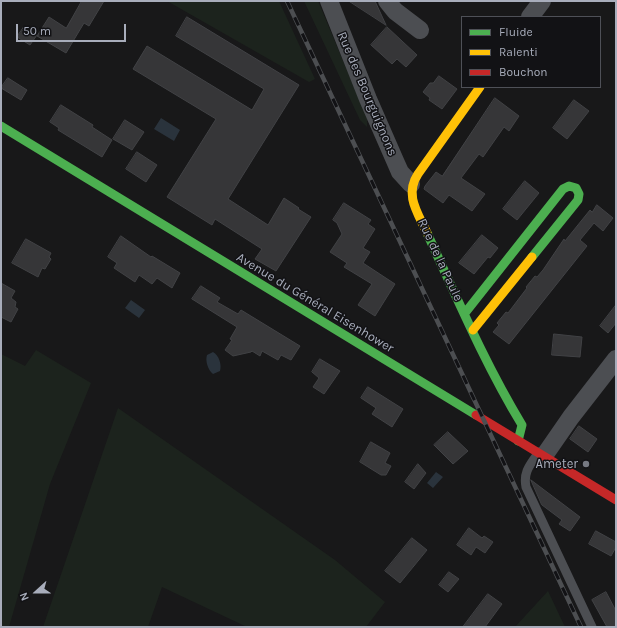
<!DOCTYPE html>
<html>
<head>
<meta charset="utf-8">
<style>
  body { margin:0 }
  #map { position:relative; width:617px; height:628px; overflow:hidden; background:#181819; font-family:Karla,sans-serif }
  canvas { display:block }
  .frame { position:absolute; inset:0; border:2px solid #a8adbb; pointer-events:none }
  .legend { position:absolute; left:461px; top:16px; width:140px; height:72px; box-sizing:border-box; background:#121215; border:1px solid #4e5057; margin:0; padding:5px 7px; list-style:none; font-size:12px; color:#a8adbb }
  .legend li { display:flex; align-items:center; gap:8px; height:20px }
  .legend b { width:20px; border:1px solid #4e5057 }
  .north { position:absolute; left:16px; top:572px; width:40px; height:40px; -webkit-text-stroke:3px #121215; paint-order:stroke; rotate:249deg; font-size:11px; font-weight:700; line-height:16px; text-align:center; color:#a8adbb }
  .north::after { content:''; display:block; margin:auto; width:14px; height:18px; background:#a8adbb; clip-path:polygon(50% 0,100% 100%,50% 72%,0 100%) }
  .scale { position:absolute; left:16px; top:24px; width:110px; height:18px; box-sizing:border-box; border:2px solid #a8adbb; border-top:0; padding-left:5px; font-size:12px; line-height:14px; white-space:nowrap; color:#a8adbb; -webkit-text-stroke:3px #121215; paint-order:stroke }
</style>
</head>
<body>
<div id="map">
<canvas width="617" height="628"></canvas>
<div class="frame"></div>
<ul class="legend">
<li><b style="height:5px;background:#4caf50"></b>Fluide</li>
<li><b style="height:5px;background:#ffc107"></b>Ralenti</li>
<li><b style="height:5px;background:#c62828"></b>Bouchon</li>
</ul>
<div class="north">N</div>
<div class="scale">50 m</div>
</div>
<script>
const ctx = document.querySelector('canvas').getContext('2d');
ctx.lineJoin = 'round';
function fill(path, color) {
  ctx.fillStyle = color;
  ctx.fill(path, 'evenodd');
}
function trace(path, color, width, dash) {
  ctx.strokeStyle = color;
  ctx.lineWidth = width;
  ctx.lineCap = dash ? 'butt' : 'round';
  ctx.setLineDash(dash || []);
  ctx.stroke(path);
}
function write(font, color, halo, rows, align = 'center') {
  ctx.font = font + ' Karla,sans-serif';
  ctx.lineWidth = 3;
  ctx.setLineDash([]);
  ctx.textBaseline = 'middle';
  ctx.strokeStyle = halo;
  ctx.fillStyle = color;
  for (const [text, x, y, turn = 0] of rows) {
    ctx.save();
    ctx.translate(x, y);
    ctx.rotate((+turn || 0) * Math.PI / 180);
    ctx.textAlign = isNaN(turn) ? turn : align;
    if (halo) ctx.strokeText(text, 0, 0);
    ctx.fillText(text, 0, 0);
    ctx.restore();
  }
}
fill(new Path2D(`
  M167,1H279L315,79L309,82Z
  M304,1H318L367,118V127L360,120Z
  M36,350L91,383L50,484L9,627H1V354L25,366Z
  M118,408L335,560L385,602L366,627H247L162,587L148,627H43Z
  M548,591L565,627H515Z`), '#1c231d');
fill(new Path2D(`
  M161,118L180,130L174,141L154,129Z
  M131,300L145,310L139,318L125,308Z
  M213,352C219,355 222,365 220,371L213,374C208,370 205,361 207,355Z
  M436,472L443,477L433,488L427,483Z`), '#2a333c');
const building = new Path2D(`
  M82,1H104L89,26L84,23L66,53L37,36L49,17L66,28Z
  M349,1H375L386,25Z
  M187,17L299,85L228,199L268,225L284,198L299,208L298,209L311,217L276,271L255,259L262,249L215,219L212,225L167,197L216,119L133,69L147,46L252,110L264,89L176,36Z
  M24,27L37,35L30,45L17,37Z
  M387,27L417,55L406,67L397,59L392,64L371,45Z
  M439,76L457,89L442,109L429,100L430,98L423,92L430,83H433Z
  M8,78L27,90L21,100L1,88Z
  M495,98L519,116L509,131L504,127L483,157L479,154L461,178L485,194L472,211L449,195L443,203L424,189L425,186L436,172L442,176Z
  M574,100L589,111L567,139L553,128Z
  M61,105L93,125L92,127L112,140L102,157L58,130L59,128L50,122Z
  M125,120L144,132L132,150L113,139Z
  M137,152L157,165L146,182L126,169Z
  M525,181L539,193L517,220L503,209Z
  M344,203L371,220L368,224L375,229L363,248L370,252L363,263L395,284L375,316L358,305L372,284L344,267L347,263L330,252L342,234L337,223L333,220Z
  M597,205L613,218L603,231L594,223L580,240L587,246L509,344L493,332L499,325L497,323L506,312L508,313L527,288L526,287L535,276L537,277L543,270L564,239L565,241L590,210L592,212Z
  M482,235L498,248L490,258L488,257L474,274L459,263Z
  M121,236L151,257L152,256L180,273L172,288L157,278L152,284L139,275L135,282L114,268L117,263L108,257Z
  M26,239L51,253L49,257L51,259L45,269L42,268L38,277L12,263Z
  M1,283L15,291L11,298L16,302L15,307L18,309L11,322L1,317Z
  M201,286L220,298L217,302L238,314L241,310L300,346L291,360L281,355L278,360L262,351L260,356L252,351L251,352L233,356L225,350L232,340L230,339L237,327L192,299Z
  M616,305V323L608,333L600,326Z
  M554,334L582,337L580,357L552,355Z
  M320,359L340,371L324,394L313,387L319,378L312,372Z
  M368,387L403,409L392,427L372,414L376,408L361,398Z
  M579,426L597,439L588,452L570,439Z
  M448,432L468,451L453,464L434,445Z
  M371,442L390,453L385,463L391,466L386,475H381L360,462Z
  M418,464L426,473L414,489L405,482Z
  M531,480L580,517L570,531L559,524L562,520L542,505Z
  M469,528L482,538L484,536L493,542L485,553L476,547L471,555L457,545Z
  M596,531L616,542V547L611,556L589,544Z
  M412,538L427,550L400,583L385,571Z
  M449,572L459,579L448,592L439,585Z
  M606,592L616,611V627H607L592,600Z
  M488,594L502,604L485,627H463Z`);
fill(building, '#363638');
trace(building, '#414245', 1);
trace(new Path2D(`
  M539,452C530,465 523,472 526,487L592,627`), '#4c4e52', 9);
trace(new Path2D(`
  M329,1L368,99L396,163L400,172L411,184
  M387,1L395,11L420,30
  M530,17L542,1
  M544,456L571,417L616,359`), '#4c4e52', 18);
trace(new Path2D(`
  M1,126L476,415
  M427,233C457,298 485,364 522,425L518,441
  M465,313L563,189L569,186L576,188L579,194L578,200L532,257`), '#4caf50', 9);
trace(new Path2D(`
  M427,233C418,213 404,195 418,174L480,87
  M473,330L532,257`), '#ffc107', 9);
trace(new Path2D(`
  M476,415L616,500`), '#c62828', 9);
const rail = new Path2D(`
  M287,1L581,627`);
trace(rail, '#4c4e51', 4.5);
trace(rail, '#121215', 3, [9]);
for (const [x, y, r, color] of [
  [586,464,4,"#767982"]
]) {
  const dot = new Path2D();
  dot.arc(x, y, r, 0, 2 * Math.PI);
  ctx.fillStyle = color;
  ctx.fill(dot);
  trace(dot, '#121215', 1.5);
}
write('13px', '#a8adbb', '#121215', [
  ["Rue des Bourguignons",367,94,67],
  ["Rue de la Paule",440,260,65],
  ["Avenue du Général Eisenhower",315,303,31]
]);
write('13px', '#a8adbb', '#121215', [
  ["Ameter",578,464]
], 'right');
</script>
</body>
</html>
